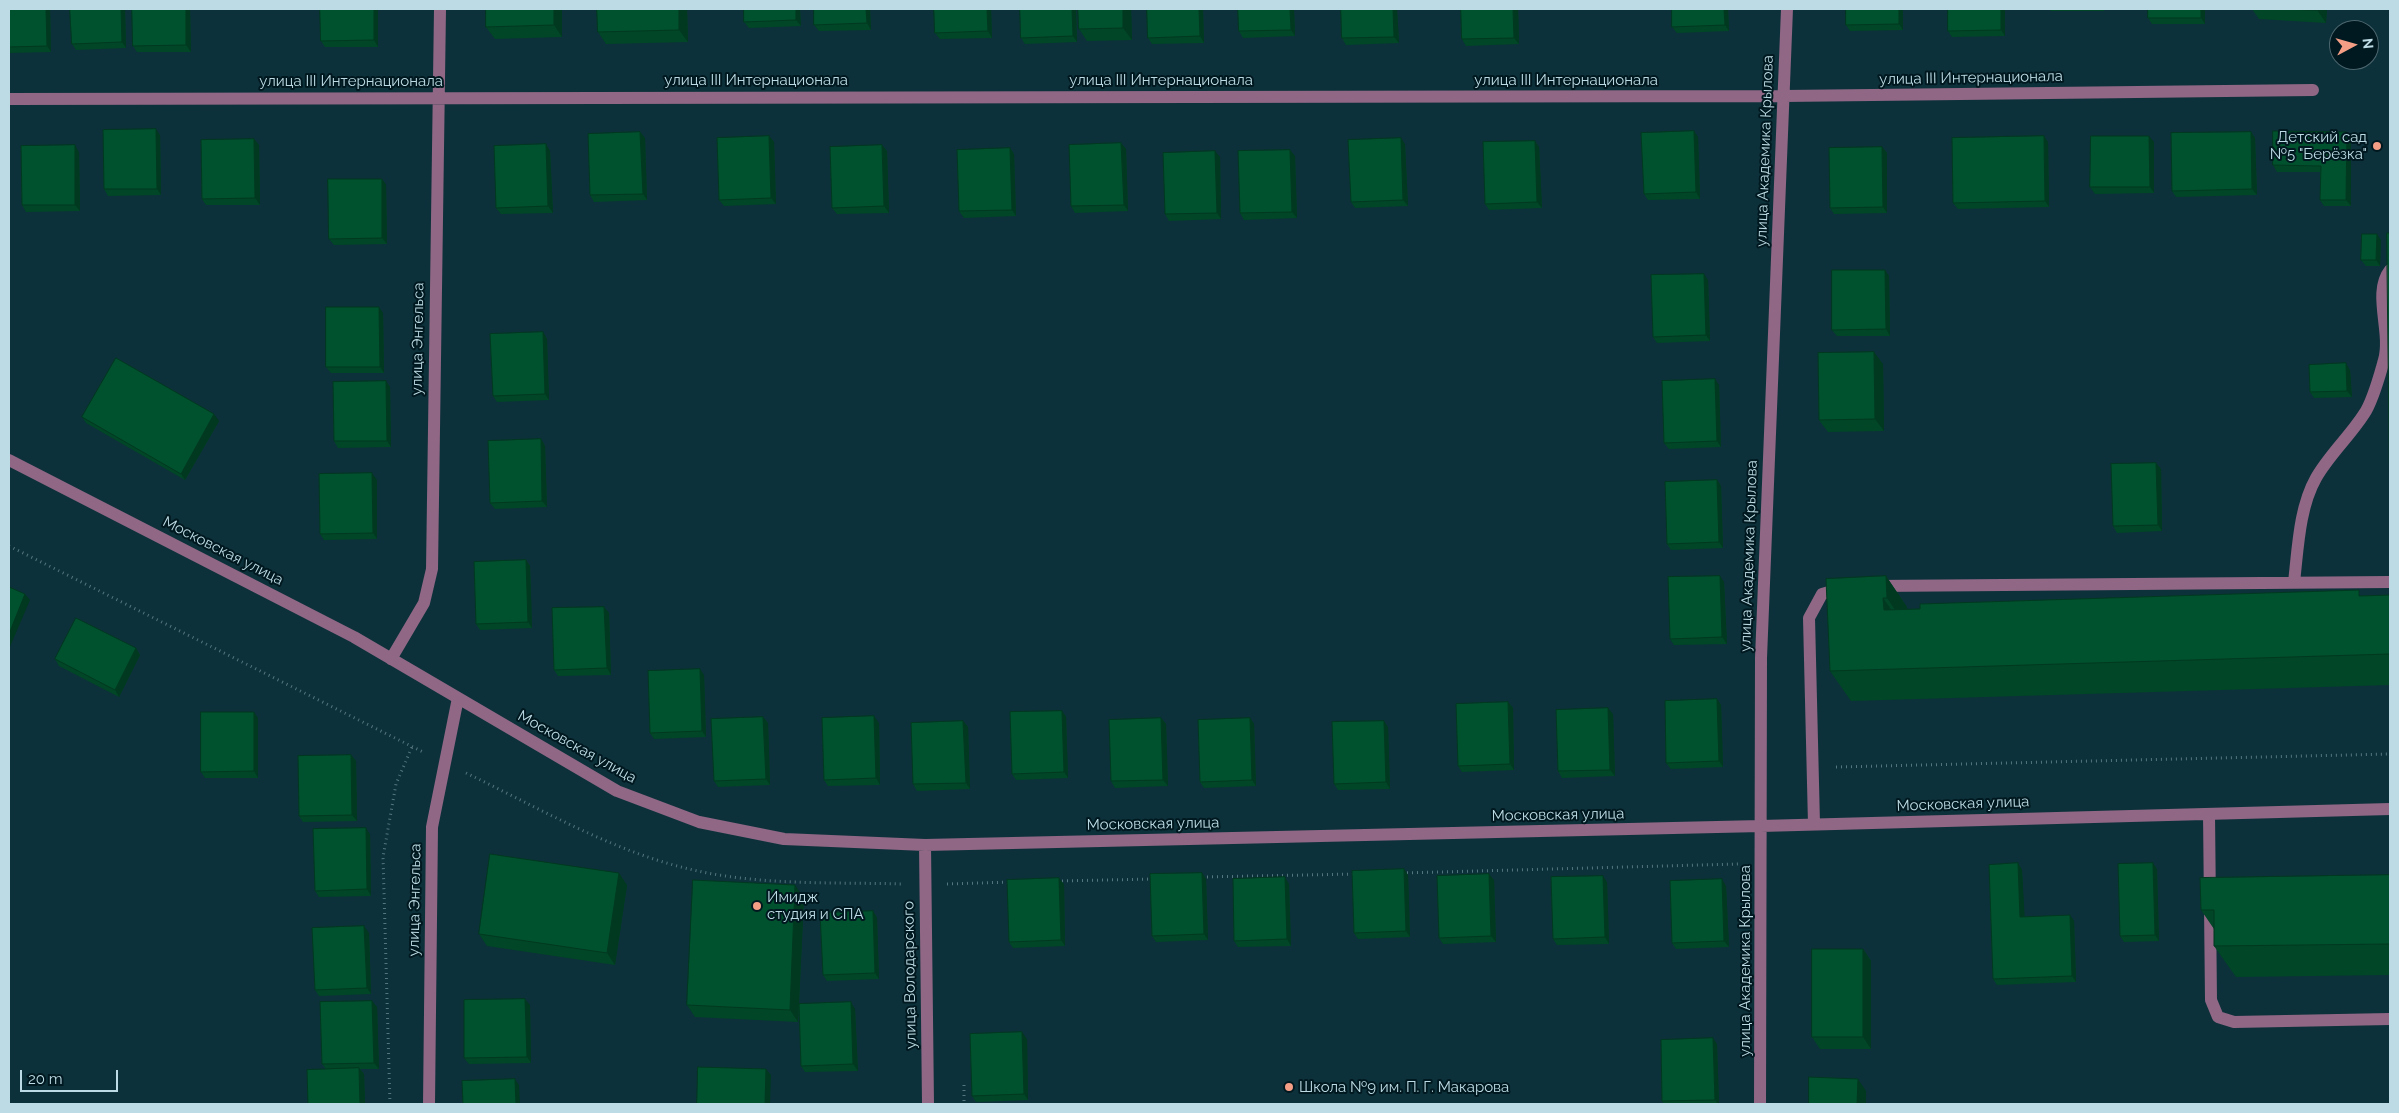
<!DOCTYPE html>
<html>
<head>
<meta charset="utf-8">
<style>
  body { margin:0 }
  #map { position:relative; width:2399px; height:1113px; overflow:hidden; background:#0d313a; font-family:Raleway,sans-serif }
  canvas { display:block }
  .frame { position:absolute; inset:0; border:10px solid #bcdbe4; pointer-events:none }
  .north { position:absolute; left:2329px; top:20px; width:50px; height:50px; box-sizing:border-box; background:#00181f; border:1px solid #4b666e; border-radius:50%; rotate:84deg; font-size:14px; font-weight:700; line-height:20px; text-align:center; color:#bcdbe4 }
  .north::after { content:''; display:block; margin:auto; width:18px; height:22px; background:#f49e86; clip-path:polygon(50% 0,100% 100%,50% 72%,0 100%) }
  .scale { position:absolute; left:20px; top:1070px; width:98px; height:22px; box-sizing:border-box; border:2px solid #bcdbe4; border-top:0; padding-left:6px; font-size:15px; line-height:18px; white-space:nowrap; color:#bcdbe4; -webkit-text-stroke:4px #00181f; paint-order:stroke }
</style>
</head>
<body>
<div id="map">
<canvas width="2399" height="1113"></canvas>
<div class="frame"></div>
<div class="north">N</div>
<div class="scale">20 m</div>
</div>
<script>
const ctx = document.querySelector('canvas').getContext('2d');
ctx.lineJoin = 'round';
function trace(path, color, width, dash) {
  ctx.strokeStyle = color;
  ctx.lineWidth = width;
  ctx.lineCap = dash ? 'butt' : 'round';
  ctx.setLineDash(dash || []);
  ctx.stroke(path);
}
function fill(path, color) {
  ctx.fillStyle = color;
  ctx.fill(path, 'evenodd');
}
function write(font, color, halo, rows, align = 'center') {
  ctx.font = font + ' Raleway,sans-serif';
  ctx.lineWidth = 4;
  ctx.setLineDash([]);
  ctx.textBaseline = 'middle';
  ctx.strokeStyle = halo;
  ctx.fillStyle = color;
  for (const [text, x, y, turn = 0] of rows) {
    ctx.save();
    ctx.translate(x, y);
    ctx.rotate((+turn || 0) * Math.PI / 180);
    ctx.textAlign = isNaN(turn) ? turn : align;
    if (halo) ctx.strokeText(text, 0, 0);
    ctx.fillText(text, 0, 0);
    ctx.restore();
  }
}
trace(new Path2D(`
  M9,546L425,753
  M1836,767L2390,754
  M466,773C537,807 608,849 685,868C756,886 831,882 904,884
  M1402,873L1738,864
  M1202,877L1356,874
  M1057,881L1154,879
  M947,884L1011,882
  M964,1085V1104
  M390,1104L383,857L396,784L412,747`), '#54767f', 3, [1, 4]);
trace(new Path2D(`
  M9,99L1784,96L2313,90
  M9,460L354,637L617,791L699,822L784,839L925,845L1761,826L2390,809
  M2294,582C2298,549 2299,508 2316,478C2329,455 2350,436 2364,414C2373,401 2380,374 2384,360C2392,332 2372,293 2390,270
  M1875,586L2390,582
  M391,659L424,603L432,569L440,9
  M2209,814L2211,1000L2218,1017L2234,1022L2390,1019
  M1814,824L1809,618L1822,594L1843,588
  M925,845L928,1104
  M429,1104L432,827L458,698
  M1760,1104L1761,658L1787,9`), '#906785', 12);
fill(new Path2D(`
  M9,9H50L51,52L9,53Z
  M70,9H125L126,48L76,50L72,44Z
  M190,9L191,52H137L133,46Z
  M320,9H378V47H325L321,41Z
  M562,9V37L495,39L486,27Z
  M597,9H687L688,42L606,44L598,32Z
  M800,9L801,26L749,28L744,22Z
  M870,9L871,30L819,31L814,25Z
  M991,9L992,38L940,39L935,33Z
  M1076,9L1077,42L1025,44L1021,38Z
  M1078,9H1131L1132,40L1087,41L1079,29Z
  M1147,9H1203L1204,43L1152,44L1148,38Z
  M1238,9H1294L1295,36L1243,38L1239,31Z
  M1341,9H1397L1399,43L1346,45L1342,38Z
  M1461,9H1518L1519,44L1466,46L1462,39Z
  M1728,9L1729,31L1677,33L1672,27Z
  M1846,9H1903V30L1850,31L1846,25Z
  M1948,9H2005V36L1952,37L1948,31Z
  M2049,9H2104V11H2051Z
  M2148,9H2205V24H2152L2148,18Z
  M2252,9H2327L2326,23L2259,19Z
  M640,132L645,138L647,200L594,202L590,195Z
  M2251,132L2255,138L2257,195L2176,197L2172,191Z
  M160,135L161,195L108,196L104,189Z
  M769,136L774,142L776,204L724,206L719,200Z
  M1698,137L1700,199L1648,200L1644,194Z
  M2351,138V206H2324L2320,200V172H2277L2273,165Z
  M254,139L259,145L260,205H206L202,199Z
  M2048,142L2049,207L1958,209L1953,203Z
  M2154,142V193L2095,194L2090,187Z
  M1121,143L1126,149L1128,211L1075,213L1071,206Z
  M1405,144L1408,206L1355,208L1351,202Z
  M882,145L887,151L889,213L837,214L832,208Z
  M1539,147L1542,208L1489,210L1485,204Z
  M1882,147L1887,153V213L1834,214L1830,208Z
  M1010,148L1014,154L1016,216L964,218L959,211Z
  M550,151L553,213L501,214L496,208Z
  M79,152L80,211L26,212L22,205Z
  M1295,156L1297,218L1244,220L1240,213Z
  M1220,157L1221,219L1169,221L1165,214Z
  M382,179L386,185L387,244L334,245L329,239Z
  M2381,240L2380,266H2366L2361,260Z
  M1889,276L1890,336H1837L1832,330Z
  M1708,280L1710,341L1657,343L1653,337Z
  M383,313L384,373H331L326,367Z
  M543,332L547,339L549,400L497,402L493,396Z
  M1883,364L1884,431L1828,432L1819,420Z
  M2350,370L2352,397L2314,398L2310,392Z
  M386,381L390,387L391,447L338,448L334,441Z
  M1719,385L1721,447L1669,449L1664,443Z
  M82,417L219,421L185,480L86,423Z
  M541,439L545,446L547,507L495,509L490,503Z
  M2156,463L2161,469L2162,531L2117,533L2113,526Z
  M377,480V539L324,540L320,534Z
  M1717,480L1721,486L1723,548L1671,550L1667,544Z
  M526,560L530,566L532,628L480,630L476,624Z
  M1886,576L1907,607V609L2390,595V685L1851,701L1830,671Z
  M1724,582L1727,644L1674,645L1670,639Z
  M604,607L609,613L611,675L558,676L554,670Z
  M136,648L140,655L119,697L59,666L55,659Z
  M704,675L706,737L654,739L650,733Z
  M1717,699L1721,705L1723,767L1671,769L1666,763Z
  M1508,702L1513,708L1514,770L1462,772L1458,766Z
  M1062,711L1066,717L1068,778L1016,780L1012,774Z
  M1613,714L1615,776L1562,778L1558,771Z
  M763,717L768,723L770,785L718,787L714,781Z
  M258,718V778H205L201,772Z
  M1161,718L1166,724L1168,786L1115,788L1111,781Z
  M1250,718L1254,724L1256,786L1204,788L1200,782Z
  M963,721L968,727L970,789L917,791L913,784Z
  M879,723L880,785L828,786L824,780Z
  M1388,727L1390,789L1338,790L1334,784Z
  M351,755L356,761L357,821L303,822L299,816Z
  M370,834L371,896L319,897L315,891Z
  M2018,863L2022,870L2024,917L2074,921L2076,982L1997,985L1993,979Z
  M1404,869L1408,875L1410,937L1358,939L1354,933Z
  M2157,869L2159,941L2124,942L2120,936Z
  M1202,873L1206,879L1208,940L1156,942L1152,936Z
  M2390,875V975L2236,977L2214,946V929L2201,910Z
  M1494,880L1496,942L1443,944L1439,938Z
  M1607,882L1609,944L1557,945L1553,939Z
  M1064,884L1065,946L1013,948L1009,942Z
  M1289,884L1291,946L1238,947L1234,941Z
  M627,885L615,965L487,946L479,934Z
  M1726,886L1729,947L1676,949L1672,943Z
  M804,898L799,1004L855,1009L858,1071L805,1072L801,1066L799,1009L798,1022L695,1017L687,1005Z
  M873,911L877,918L879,979L827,981L823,975Z
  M369,933L371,994L319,996L315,990Z
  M1863,949L1871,961V1049H1820L1812,1037Z
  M530,1005L531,1063L469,1064L464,1058Z
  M377,1007L379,1069H360L364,1074L365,1104H308L326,1069L322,1064Z
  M1027,1039L1028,1100L976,1102L972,1096Z
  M1717,1044L1719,1104H1664L1662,1101Z`), '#004627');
fill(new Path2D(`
  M46,9H50L51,52L47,46Z
  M121,9H125L126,48L122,42Z
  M186,9H190L191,52L186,45Z
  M374,9H378V47L374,40Z
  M554,9H562V37L554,25Z
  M679,9H687L688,42L679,30Z
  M796,9H800L801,26L796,20Z
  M866,9H870L871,30L867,23Z
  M987,9H991L992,38L988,31Z
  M1072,9H1076L1077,42L1073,36Z
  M1123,9H1131L1132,40L1123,28Z
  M1199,9H1203L1204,43L1200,36Z
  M1290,9H1294L1295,36L1291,30Z
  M1393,9H1397L1399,43L1394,37Z
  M1513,9H1518L1519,44L1514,38Z
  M1724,9H1728L1729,31L1725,25Z
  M1899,9H1903V30L1899,24Z
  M2001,9H2005V36L2001,30Z
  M2201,9H2205V24L2201,18Z
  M2318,9H2327L2326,23L2317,10Z
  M156,129L160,135L161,195L157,189Z
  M1694,131L1698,137L1700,199L1696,192Z
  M640,132L645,138L647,200L643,194Z
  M2251,132L2255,138L2257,195L2252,189Z
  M2347,132L2351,138V206L2346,200Z
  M769,136L774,142L776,204L771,198Z
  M2044,136L2048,142L2049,207L2045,201Z
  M2149,136L2154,142V193L2150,187Z
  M1401,138L1405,144L1408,206L1403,200Z
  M254,139L259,145L260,205L255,198Z
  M1535,141L1539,147L1542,208L1537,202Z
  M1121,143L1126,149L1128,211L1124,205Z
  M546,144L550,151L553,213L548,206Z
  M75,145L79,152L80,211L75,205Z
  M882,145L887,151L889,213L884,206Z
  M1882,147L1887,153V213L1883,207Z
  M1010,148L1014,154L1016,216L1012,210Z
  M1290,150L1295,156L1297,218L1292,212Z
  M1215,151L1220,157L1221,219L1217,213Z
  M382,179L386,185L387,244L382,238Z
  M2377,234L2381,240L2380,266L2376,260Z
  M1885,270L1889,276L1890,336L1886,329Z
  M1704,274L1708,280L1710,341L1706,335Z
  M379,307L383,313L384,373L380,367Z
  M543,332L547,339L549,400L545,394Z
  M1874,352L1883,364L1884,431L1875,419Z
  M2346,363L2350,370L2352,397L2347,391Z
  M1715,379L1719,385L1721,447L1717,441Z
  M386,381L390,387L391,447L387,441Z
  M214,414L219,421L185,480L181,474Z
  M541,439L545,446L547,507L542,501Z
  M2156,463L2161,469L2162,531L2158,525Z
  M372,473L377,480V539L373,533Z
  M1717,480L1721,486L1723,548L1719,542Z
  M526,560L530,566L532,628L528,622Z
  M1720,576L1724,582L1727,644L1722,637Z
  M1886,576L1907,607L1908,629L1887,598Z
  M25,594L30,600L9,649V634Z
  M1883,598L1905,629L1884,610Z
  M604,607L609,613L611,675L607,668Z
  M136,648L140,655L119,697L115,690Z
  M700,669L704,675L706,737L702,731Z
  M1717,699L1721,705L1723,767L1719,761Z
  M1508,702L1513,708L1514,770L1510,764Z
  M1608,708L1613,714L1615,776L1610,770Z
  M1062,711L1066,717L1068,778L1064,772Z
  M254,712L258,718V778L254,771Z
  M874,716L879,723L880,785L876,778Z
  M763,717L768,723L770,785L766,779Z
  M1161,718L1166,724L1168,786L1163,780Z
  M1250,718L1254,724L1256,786L1252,780Z
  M963,721L968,727L970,789L966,783Z
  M1384,721L1388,727L1390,789L1386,782Z
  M351,755L356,761L357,821L352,815Z
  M366,828L370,834L371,896L367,889Z
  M2018,863L2022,870L2025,923L2020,917Z
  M2153,863L2157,869L2159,941L2155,935Z
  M1404,869L1408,875L1410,937L1406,931Z
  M619,873L627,885L615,965L607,953Z
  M1202,873L1206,879L1208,940L1204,934Z
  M1489,874L1494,880L1496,942L1491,936Z
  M1603,876L1607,882L1609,944L1605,937Z
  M1285,877L1289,884L1291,946L1287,939Z
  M1059,878L1064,884L1065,946L1061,940Z
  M1722,879L1726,886L1729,947L1724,941Z
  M795,885L804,898L798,1022L790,1010Z
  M873,911L877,918L879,979L875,973Z
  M2070,915L2074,921L2076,982L2072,976Z
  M364,926L369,933L371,994L367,988Z
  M1863,949L1871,961V1049L1863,1037Z
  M525,999L530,1005L531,1063L527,1057Z
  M372,1001L377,1007L379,1069L374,1063Z
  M851,1002L855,1009L858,1071L853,1064Z
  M1022,1032L1027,1039L1028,1100L1024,1094Z
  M1713,1038L1717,1044L1719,1104H1718L1715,1100Z
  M359,1068L364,1074L365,1104H360Z
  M766,1069L771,1075L770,1104H765Z
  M515,1079L519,1085L520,1104H516Z
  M1858,1079L1866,1091V1104H1857Z`), '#003920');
const building = new Path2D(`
  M9,9H46L47,46L9,47Z
  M70,9H121L122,42L72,44Z
  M132,9H186V45L133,46Z
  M320,9H374V40L321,41Z
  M486,9H554V25L486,27Z
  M597,9H679V30L598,32Z
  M744,9H796V20L744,22Z
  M814,9H866L867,23L814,25Z
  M934,9H987L988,31L935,33Z
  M1020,9H1072L1073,36L1021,38Z
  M1078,9H1123V28L1079,29Z
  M1147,9H1199L1200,36L1148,38Z
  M1238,9H1290L1291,30L1239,31Z
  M1341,9H1393L1394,37L1342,38Z
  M1461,9H1513L1514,38L1462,39Z
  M1672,9H1724L1725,25L1672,27Z
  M1846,9H1899V24L1846,25Z
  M1948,9H2001V30L1948,31Z
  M2148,9H2201V18H2148Z
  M2283,9H2318L2317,10Z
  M156,129L157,189H104L103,130Z
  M1694,131L1696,192L1644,194L1641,133Z
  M2273,131L2347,132L2346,200H2320L2321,166L2273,165Z
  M640,132L643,194L590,195L588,134Z
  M2251,132L2252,189L2172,191L2171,133Z
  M769,136L771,198L719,200L717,138Z
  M2044,136L2045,201L1953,203L1952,138Z
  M2091,136H2149L2150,187H2090Z
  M1401,138L1403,200L1351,202L1348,140Z
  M254,139L255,198L202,199L201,140Z
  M1535,141L1537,202L1485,204L1483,142Z
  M1121,143L1124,205L1071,206L1069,145Z
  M546,144L548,206L496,208L494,146Z
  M75,145V205H22L21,146Z
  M882,145L884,206L832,208L830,147Z
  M1882,147L1883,207L1830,208L1829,148Z
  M1010,148L1012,210L959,211L957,150Z
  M1290,150L1292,212L1240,213L1238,151Z
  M1215,151L1217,213L1165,214L1163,153Z
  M328,179H382V238L329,239Z
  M2387,233H2390V518Z
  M2362,234H2377L2376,260H2361Z
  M1832,270H1885L1886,329L1832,330Z
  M1704,274L1706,335L1653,337L1651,275Z
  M326,307H379L380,367H326Z
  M543,332L545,394L493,396L490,334Z
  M1874,352L1875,419L1819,420L1818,353Z
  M116,358L214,414L181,474L82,417Z
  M2346,363L2347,391L2310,392L2309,365Z
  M1715,379L1717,441L1664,443L1662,381Z
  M386,381L387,441H334L333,382Z
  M541,439L542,501L490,503L488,441Z
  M2156,463L2158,525L2113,526L2111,464Z
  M372,473L373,533L320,534L319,474Z
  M1717,480L1719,542L1667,544L1665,482Z
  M526,560L528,622L476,624L474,562Z
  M1720,576L1722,637L1670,639L1668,577Z
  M1886,576L1887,598H1883L1884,610L1920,609V604L2359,590V596L2390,595V654L1830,671L1826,579Z
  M9,587L25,594L9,634Z
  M604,607L607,668L554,670L552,608Z
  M76,618L136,648L115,690L55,659Z
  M700,669L702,731L650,733L648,671Z
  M1717,699L1719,761L1666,763L1665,701Z
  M1508,702L1510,764L1458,766L1456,704Z
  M1608,708L1610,770L1558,771L1556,710Z
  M1062,711L1064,772L1012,774L1010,712Z
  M201,712H254V771L201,772Z
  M874,716L876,778L824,780L822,718Z
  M763,717L766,779L714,781L711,719Z
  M1161,718L1163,780L1111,781L1109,720Z
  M1250,718L1252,780L1200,782L1198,720Z
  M963,721L966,783L913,784L911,723Z
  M1384,721L1386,782L1334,784L1332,722Z
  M351,755L352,815L299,816L298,756Z
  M366,828L367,889L315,891L313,829Z
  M490,854L619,873L607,953L479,934Z
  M2018,863L2020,917L2070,915L2072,976L1993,979L1989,865Z
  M2153,863L2155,935L2120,936L2118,864Z
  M1404,869L1406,931L1354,933L1352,871Z
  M1202,873L1204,934L1152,936L1150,874Z
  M1489,874L1491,936L1439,938L1437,876Z
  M2390,875V944L2214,946V910H2201L2200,878Z
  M1603,876L1605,937L1553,939L1551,877Z
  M1285,877L1287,939L1234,941L1233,879Z
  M1059,878L1061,940L1009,942L1007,880Z
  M1722,879L1724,941L1672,943L1670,881Z
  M693,880L795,885L790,1010L687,1005Z
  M873,911L875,973L823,975L820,913Z
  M364,926L367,988L315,990L312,928Z
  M1812,949H1863V1037H1812Z
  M525,999L527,1057L464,1058V1000Z
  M372,1001L374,1063L322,1064L320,1002Z
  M851,1002L853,1064L801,1066L799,1004Z
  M1022,1032L1024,1094L972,1096L970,1034Z
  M1713,1038L1715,1100L1662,1101L1661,1040Z
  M698,1067L766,1069L765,1104H697Z
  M359,1068L360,1104H308L307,1070Z
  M1809,1077L1858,1079L1857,1104H1809Z
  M515,1079L516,1104H463L462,1081Z`);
fill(building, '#00512d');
trace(building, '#003920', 1);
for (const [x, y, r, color] of [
  [2377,146,5,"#f49e86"],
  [757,906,5,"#f49e86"],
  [1289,1087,5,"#f49e86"]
]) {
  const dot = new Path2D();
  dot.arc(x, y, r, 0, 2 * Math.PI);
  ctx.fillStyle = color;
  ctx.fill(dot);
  trace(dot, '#00181f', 2);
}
write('15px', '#bcdbe4', '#00181f', [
  ["улица III Интернационала",1971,78,-1],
  ["улица III Интернационала",756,80],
  ["улица III Интернационала",1161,80],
  ["улица III Интернационала",1566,80],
  ["улица III Интернационала",351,81],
  ["улица Академика Крылова",1765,151,-88],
  ["улица Энгельса",418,339,-89],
  ["Московская улица",223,551,27],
  ["улица Академика Крылова",1749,556,-88],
  ["Московская улица",577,747,29],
  ["Московская улица",1963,804,-2],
  ["Московская улица",1558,815,-1],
  ["Московская улица",1153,824,-1],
  ["улица Энгельса",415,900,-89],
  ["улица Академика Крылова",1745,961,-90],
  ["улица Володарского",910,975,-91]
]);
write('15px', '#bcdbe4', '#00181f', [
  ["Детский сад",2367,137,"right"],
  ["№5 \"Берёзка\"",2367,154,"right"],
  ["Имидж",767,897],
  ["студия и СПА",767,914],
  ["Школа №9 им. П. Г. Макарова",1299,1087]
], 'left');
</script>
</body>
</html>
